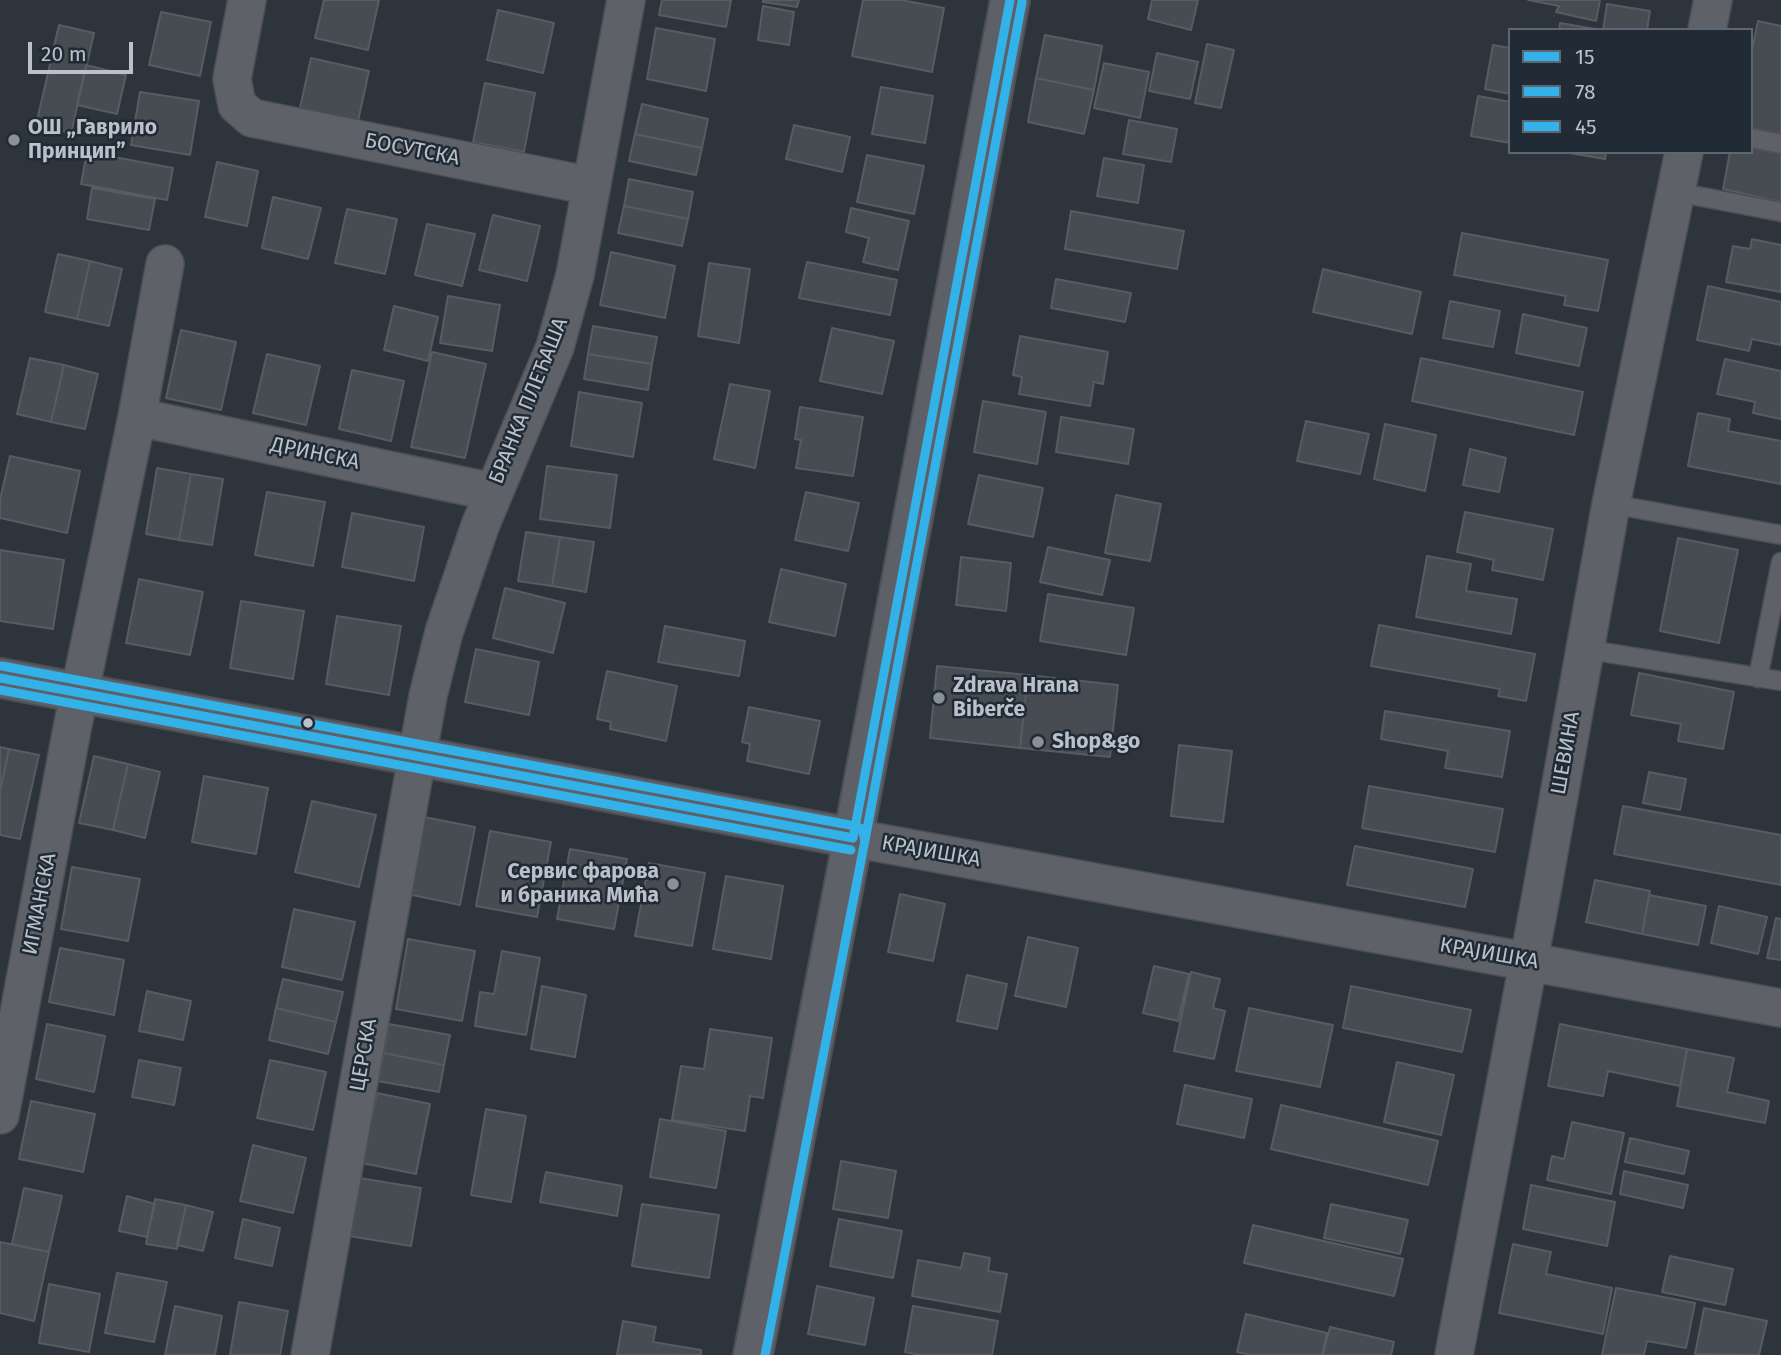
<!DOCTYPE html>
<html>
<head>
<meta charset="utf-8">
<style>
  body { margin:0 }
  #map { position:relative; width:1781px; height:1355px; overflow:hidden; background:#2e343b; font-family:"Fira Sans",sans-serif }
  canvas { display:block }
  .legend { position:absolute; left:1508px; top:28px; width:245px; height:126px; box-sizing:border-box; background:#212b36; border:2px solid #5e6771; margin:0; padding:9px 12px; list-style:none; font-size:21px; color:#bac1ca }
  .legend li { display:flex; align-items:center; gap:14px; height:35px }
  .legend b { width:35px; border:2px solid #5e6771 }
  .scale { position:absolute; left:28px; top:42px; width:105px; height:32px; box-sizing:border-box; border:4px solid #bac1ca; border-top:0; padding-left:9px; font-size:21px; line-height:24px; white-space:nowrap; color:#bac1ca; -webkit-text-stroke:5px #212b36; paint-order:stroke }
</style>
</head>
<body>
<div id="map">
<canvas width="1781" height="1355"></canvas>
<ul class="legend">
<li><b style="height:9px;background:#33b2e9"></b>15</li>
<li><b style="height:9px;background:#33b2e9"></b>78</li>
<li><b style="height:9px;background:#33b2e9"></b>45</li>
</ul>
<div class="scale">20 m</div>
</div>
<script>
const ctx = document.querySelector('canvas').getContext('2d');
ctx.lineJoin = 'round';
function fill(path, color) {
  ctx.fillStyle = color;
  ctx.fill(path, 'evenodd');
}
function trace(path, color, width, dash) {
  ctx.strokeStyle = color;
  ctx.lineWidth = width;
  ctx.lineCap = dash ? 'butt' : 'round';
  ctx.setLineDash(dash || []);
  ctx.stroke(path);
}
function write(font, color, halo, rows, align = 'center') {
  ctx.font = font + ' "Fira Sans",sans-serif';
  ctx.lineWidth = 5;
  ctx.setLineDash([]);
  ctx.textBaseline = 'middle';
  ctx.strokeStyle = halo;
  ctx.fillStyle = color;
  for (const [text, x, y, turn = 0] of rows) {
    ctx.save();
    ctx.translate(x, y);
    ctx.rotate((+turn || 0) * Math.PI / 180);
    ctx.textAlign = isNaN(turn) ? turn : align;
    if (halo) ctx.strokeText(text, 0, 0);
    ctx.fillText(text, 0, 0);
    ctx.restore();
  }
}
const building = new Path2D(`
  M324,0H379L368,50L315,38Z
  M662,0H731L726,27L659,15Z
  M763,0H799L797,7L763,2Z
  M863,0H901L944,8L932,72L852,56Z
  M1152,0H1198L1191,30L1148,19Z
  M1528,0H1600L1596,21L1556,12L1559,6Z
  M1607,4L1650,11L1647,30H1603Z
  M763,6L794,12L789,45L758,40Z
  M498,10L554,23L543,73L487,60Z
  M161,12L211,22L200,76L149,65Z
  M1758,21L1781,26V134L1751,128V55Z
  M1560,23L1595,29V30H1559Z
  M59,25L94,33L71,133L36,125Z
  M656,28L715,39L706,91L647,79Z
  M1045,35L1102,46L1094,90L1036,78Z
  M1207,44L1234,50L1221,108L1195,103Z
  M1493,45L1510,48V94L1485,89Z
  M1157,53L1198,62L1190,99L1149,91Z
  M311,58L369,71L358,121L300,108Z
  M1104,63L1149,72L1140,118L1094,108Z
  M86,65L126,75L117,114L77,105Z
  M1036,78L1094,90L1084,134L1028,122Z
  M485,83L535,93L524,152L473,142Z
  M881,87L933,96L925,143L872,134Z
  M140,92L199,101L190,155L131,145Z
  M1478,96L1510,102V143L1471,136Z
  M642,104L708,119L702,148L635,134Z
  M1129,120L1177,129L1171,162L1123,154Z
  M794,125L850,137L842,172L786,159Z
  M635,134L702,148L696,175L629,161Z
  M1751,148L1781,154V202L1723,189L1730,152H1751Z
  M87,152L173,168L167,200L81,184Z
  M1563,152H1606L1605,159Z
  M867,155L924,166L914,214L857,202Z
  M1104,158L1144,165L1138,203L1097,196Z
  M217,162L258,171L247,226L205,217Z
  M629,179L693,192L688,219L624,206Z
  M92,188L155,199L149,230L87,219Z
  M273,197L321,208L308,259L262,248Z
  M624,206L688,219L682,246L618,233Z
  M851,208L909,221L898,270L863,262L869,238L846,232Z
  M347,209L397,219L385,274L335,263Z
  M1071,211L1184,231L1177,269L1065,249Z
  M493,215L540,226L527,281L479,270Z
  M427,224L475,234L462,286L415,275Z
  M1462,233L1608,260L1598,311L1564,305L1566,296L1454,275Z
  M1752,239L1781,245V292L1726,282L1733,246L1750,249Z
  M611,252L675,266L665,318L600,305Z
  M58,254L90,261L77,319L45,312Z
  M90,261L122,269L109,326L77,319Z
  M807,262L897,280L890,315L799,298Z
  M709,263L750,269L739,343L698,336Z
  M1323,269L1421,292L1412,334L1313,312Z
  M1056,279L1131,293L1125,322L1051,308Z
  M1708,286L1781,302V345L1752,339L1749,351L1697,340Z
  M448,296L500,305L492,351L440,343Z
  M1450,301L1500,311L1493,347L1443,338Z
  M394,306L438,317L428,361L384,350Z
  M1523,314L1587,328L1579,366L1516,353Z
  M593,326L657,337L652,364L588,354Z
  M832,328L894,341L882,394L820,381Z
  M181,330L236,342L221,410L166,398Z
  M1020,336L1108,352L1103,384L1094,382L1090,406L1019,394L1022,377L1013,375Z
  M432,352L486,364L465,458L411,447Z
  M267,354L320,366L306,425L253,413Z
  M588,354L652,364L648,390L584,379Z
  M30,358L64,365L51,422L17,414Z
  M1421,358L1583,392L1574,435L1412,401Z
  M1725,359L1781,371V419L1753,413L1755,402L1717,394Z
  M64,365L98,374L85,429L51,422Z
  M352,370L404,381L391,441L339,429Z
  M730,384L770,391L755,468L714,459Z
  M579,392L642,403L633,457L571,446Z
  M983,401L1046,412L1037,464L974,452Z
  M800,407L863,417L853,476L796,468L801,440L795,439Z
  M1698,413L1730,419L1728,431L1781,441V484L1688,466Z
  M1061,417L1134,429L1128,464L1056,452Z
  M1306,421L1369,434L1360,474L1297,461Z
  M1385,424L1436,435L1425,491L1374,479Z
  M1470,449L1506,458L1499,492L1463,485Z
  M10,456L80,471L67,533L0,518V500Z
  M547,466L617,475L610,528L540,519Z
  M157,468L191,474L179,540L146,534Z
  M191,474L223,479L212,545L179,540Z
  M979,475L1043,488L1033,537L968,524Z
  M267,492L325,502L313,566L255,555Z
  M806,492L859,503L848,551L795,540Z
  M1116,495L1161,504L1150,561L1105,553Z
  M1465,512L1553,529L1543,580L1492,570L1494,560L1457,552Z
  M352,513L424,527L414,581L342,567Z
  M526,532L560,537L552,586L518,581Z
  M560,537L594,542L586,592L552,586Z
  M1678,538L1738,550L1719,643L1660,631Z
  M1048,547L1110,560L1102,595L1040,582Z
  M0,550L64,560L53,629L0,621Z
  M1427,556L1471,564L1466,591L1517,599L1511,634L1416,617Z
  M961,557L1011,563L1006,611L956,605Z
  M781,569L846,584L835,636L769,622Z
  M139,579L203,592L190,655L126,643Z
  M505,588L565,603L553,653L493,638Z
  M1048,594L1134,608L1126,655L1040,641Z
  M241,601L304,611L293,679L230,668Z
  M337,616L401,626L389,695L326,684Z
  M1379,625L1535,654L1526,701L1498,696L1500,689L1371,666Z
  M665,626L745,641L739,676L658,662Z
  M476,649L539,662L529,715L465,702Z
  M937,666L1028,675L1020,748L930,738Z
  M607,671L677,686L666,741L610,729L611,722L597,719Z
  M1639,673L1734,692L1723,749L1678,741L1681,724L1631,715Z
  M1028,675L1118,685L1110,757L1020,748Z
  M749,707L820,721L809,774L747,761L750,744L742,742Z
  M1385,711L1510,731L1502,777L1445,768L1448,751L1381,739Z
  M1179,745L1232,751L1223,822L1171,816Z
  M0,747L9,749L0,791Z
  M9,749L39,755L20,839L0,835V791Z
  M94,756L128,764L113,830L79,823Z
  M128,764L160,772L145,838L113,830Z
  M1649,772L1686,779L1680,810L1643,803Z
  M204,776L268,788L256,854L192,842Z
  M1369,786L1503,809L1495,852L1362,828Z
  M312,801L376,815L359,887L295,872Z
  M1623,806L1781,835V885L1614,854Z
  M419,816L475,827L460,905L403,893Z
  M490,831L551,842L537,917L476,906Z
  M1355,846L1473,869L1465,907L1347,885Z
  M570,849L627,859L614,929L557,919Z
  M649,863L705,873L692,946L635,936Z
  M72,867L140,879L128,941L61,929Z
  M726,876L783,886L771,959L713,949Z
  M1595,880L1650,891L1642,934L1586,922Z
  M900,894L945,904L933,961L888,952Z
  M1649,895L1706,906L1698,945L1642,934Z
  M1719,906L1767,917L1758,954L1711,943Z
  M294,909L355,922L342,980L282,967Z
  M1776,918L1781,919V960L1767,958Z
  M1028,937L1078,948L1066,1007L1015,996Z
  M408,939L475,951L462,1021L396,1009Z
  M60,948L124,960L114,1015L49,1002Z
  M502,951L540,958L526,1035L475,1026L480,992L494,994Z
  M1154,966L1189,974L1178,1021L1143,1013Z
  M1191,972L1220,979L1213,1008L1225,1011L1214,1059L1174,1051Z
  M967,975L1007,984L997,1029L957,1021Z
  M283,979L343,992L336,1022L276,1008Z
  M542,986L586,995L575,1057L531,1049Z
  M1351,986L1471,1010L1462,1052L1343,1028Z
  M147,991L191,1001L183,1040L139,1031Z
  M276,1008L336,1022L328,1054L269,1040Z
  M1249,1008L1333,1025L1320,1087L1236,1071Z
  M47,1024L105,1036L94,1092L36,1079Z
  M389,1024L450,1035L444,1065L384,1053Z
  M1560,1024L1687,1049L1680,1086L1608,1071L1603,1096L1548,1086Z
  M710,1029L772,1038L763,1098L750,1096L745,1131L672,1120L681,1066L704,1069Z
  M1687,1049L1734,1058L1727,1092L1769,1101L1765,1123L1677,1106Z
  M384,1053L444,1065L439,1092L378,1081Z
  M139,1060L181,1068L174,1105L132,1097Z
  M270,1060L326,1072L313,1130L257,1118Z
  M1397,1062L1454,1075L1441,1135L1384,1122Z
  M1185,1085L1252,1099L1244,1138L1177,1124Z
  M377,1093L430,1104L416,1174L362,1163Z
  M31,1101L95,1114L83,1172L19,1159Z
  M1281,1105L1438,1141L1428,1185L1271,1149Z
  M486,1109L526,1116L511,1202L471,1195Z
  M660,1119L726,1131L716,1188L650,1177Z
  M1572,1122L1624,1133L1611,1194L1547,1180L1552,1156L1564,1159Z
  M1630,1138L1689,1151L1684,1174L1625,1162Z
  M253,1145L306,1158L293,1213L240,1201Z
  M841,1161L896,1171L888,1218L833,1209Z
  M1624,1171L1688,1185L1683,1208L1620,1194Z
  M546,1172L622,1186L617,1216L540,1202Z
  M359,1178L421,1188L411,1246L349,1236Z
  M1531,1185L1615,1202L1607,1246L1523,1229Z
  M24,1188L62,1196L49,1252L12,1244Z
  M127,1196L155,1204L147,1237L119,1231Z
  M155,1199L186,1205L177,1249L146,1244Z
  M642,1204L719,1215L709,1278L632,1266Z
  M1331,1204L1408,1220L1400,1254L1324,1238Z
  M186,1205L213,1212L203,1251L177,1245Z
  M243,1219L280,1228L272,1266L235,1258Z
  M839,1219L902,1231L893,1278L830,1266Z
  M1253,1225L1403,1259L1394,1296L1244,1263Z
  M0,1242L49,1252L34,1321L0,1313Z
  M1513,1244L1551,1252L1546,1274L1612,1288L1603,1334L1499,1313Z
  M964,1253L990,1258L988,1271L1007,1274L1000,1312L912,1296L918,1260L961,1268Z
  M1670,1256L1733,1269L1725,1305L1662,1292Z
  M117,1273L167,1282L154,1342L105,1333Z
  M49,1284L100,1294L89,1352L39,1343Z
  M817,1286L874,1298L865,1345L808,1334Z
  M1616,1288L1695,1303L1686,1348L1647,1341L1644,1355H1602Z
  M239,1302L288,1311L280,1355H230Z
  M175,1306L222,1316L215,1355H165Z
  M913,1306L998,1321L992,1355H920L905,1352Z
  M1704,1308L1767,1321L1759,1355L1695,1354Z
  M1246,1314L1327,1333L1322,1355H1251L1237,1352Z
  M623,1321L656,1327L653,1342L701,1350V1355H617Z
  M1330,1327L1394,1342L1391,1355H1323Z`);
fill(building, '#474c52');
trace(building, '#575c62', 2);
const service = new Path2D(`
  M1751,138L1781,144
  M1676,192L1781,212
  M1611,504L1781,535
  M1584,649L1781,681
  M1758,678L1781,562`);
const minor = new Path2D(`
  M247,0L232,79L237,105L252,118L591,186
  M1707,30L1713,0
  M137,417L493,492
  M853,838L1781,1008
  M0,1115L72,729L137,417L165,264
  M310,1355L428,696L444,632L480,526L555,347L575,275L626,0
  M1454,1355L1541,896L1611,504L1684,152`);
const tertiary = new Path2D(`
  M753,1355L853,838`);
const secondary = new Path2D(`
  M0,678L853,838L1010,0`);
trace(service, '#4c5055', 21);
trace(minor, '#4c5055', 40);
trace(tertiary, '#4c5055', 42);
trace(secondary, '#4c5055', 42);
trace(service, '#5e6268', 18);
trace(minor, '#5e6268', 37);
trace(tertiary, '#5e6268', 38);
trace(secondary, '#5d6167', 38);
trace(new Path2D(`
  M0,678L853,838
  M853,838L1010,0`), '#33b2e9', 9);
trace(new Path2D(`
  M0,690L851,850
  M865,840L1022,2`), '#33b2e9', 9);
trace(new Path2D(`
  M2,666L855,826L862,829L865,840L765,1355`), '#33b2e9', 9);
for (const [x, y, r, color] of [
  [14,140,7,"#899098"],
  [939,698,7,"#899098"],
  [308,723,6,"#bac1ca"],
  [1038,742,7,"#899098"],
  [673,884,7,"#899098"]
]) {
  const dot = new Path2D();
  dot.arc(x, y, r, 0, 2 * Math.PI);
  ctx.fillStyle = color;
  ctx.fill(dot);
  trace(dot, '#212b36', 2.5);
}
write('bold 21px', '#bac1ca', '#212b36', [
  ["ОШ „Гаврило",28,128],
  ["Принцип”",28,152],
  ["Zdrava Hrana",953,686],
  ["Biberče",953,710],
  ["Shop&go",1052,742],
  ["Сервис фарова",659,872,"right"],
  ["и браника Мића",659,896,"right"]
], 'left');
write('21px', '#bac1ca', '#212b36', [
  ["БОСУТСКА",412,150,11],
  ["БРАНКА ПЛЕЋАША",529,401,-68],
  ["ДРИНСКА",315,454,12],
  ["ШЕВИНА",1566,753,-80],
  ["КРАЈИШКА",931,852,10],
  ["ИГМАНСКА",40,904,-79],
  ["КРАЈИШКА",1489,954,10],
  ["ЦЕРСКА",364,1055,-80]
]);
</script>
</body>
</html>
